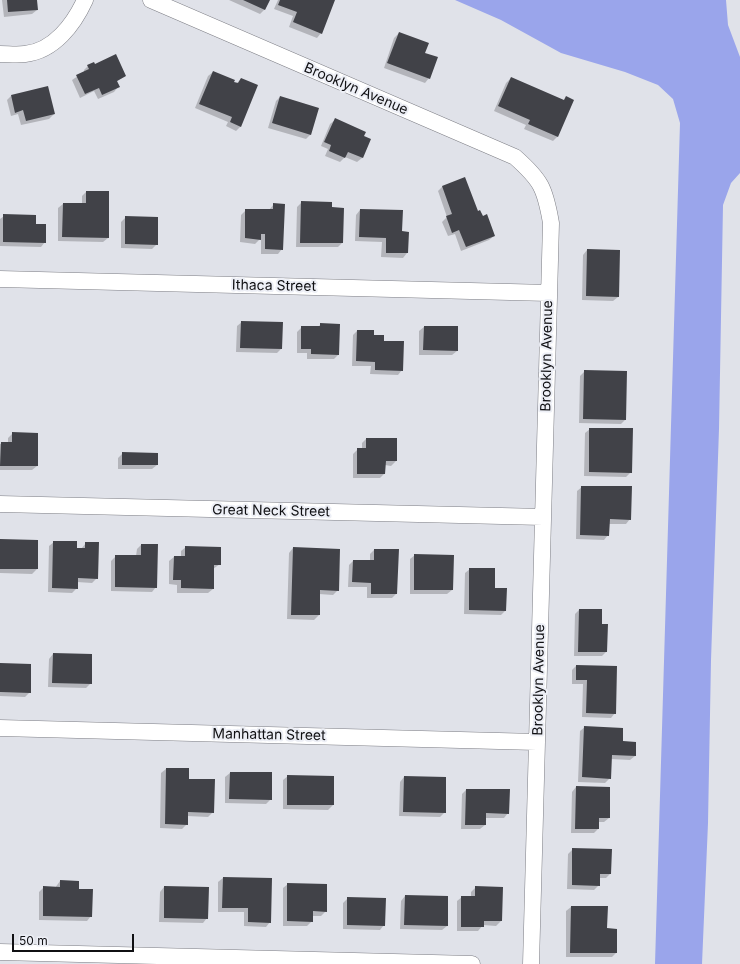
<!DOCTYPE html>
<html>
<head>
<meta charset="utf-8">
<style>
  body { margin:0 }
  #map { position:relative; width:740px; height:964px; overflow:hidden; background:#e0e2e9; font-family:Inter,sans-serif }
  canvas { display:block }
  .scale { position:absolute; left:12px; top:934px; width:122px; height:18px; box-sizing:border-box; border:2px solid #101013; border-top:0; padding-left:5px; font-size:12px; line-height:14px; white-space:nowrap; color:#101013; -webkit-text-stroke:3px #edeff6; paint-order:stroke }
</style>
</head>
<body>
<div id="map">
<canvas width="740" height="964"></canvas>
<div class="scale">50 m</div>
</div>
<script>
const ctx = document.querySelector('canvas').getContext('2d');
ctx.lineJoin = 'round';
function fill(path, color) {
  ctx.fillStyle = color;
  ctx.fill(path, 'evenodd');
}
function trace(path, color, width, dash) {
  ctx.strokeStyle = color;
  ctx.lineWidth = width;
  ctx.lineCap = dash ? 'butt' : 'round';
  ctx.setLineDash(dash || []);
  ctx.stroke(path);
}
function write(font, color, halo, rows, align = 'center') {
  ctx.font = font + ' Inter,sans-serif';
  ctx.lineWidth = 4;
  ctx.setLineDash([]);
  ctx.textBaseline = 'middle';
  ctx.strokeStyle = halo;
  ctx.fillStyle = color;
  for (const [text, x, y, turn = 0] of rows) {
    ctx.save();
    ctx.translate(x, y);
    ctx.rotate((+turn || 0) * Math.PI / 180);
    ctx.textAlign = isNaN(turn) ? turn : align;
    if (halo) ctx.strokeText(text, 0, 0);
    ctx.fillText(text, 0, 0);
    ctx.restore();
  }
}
fill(new Path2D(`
  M455,0H726L728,25L740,57V173L731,183L723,205L719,429L711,660L708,823L702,964H655L680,123L673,99L658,85L625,72L561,53L501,20Z`), '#9aa5eb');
fill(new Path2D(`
  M2,0H36L37,10L32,14L4,17Z
  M229,0H269L265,9L260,14Z
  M278,0H334L321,33L317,38L289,27L293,16L274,9Z
  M399,33L424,53L429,78L425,83L384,68L394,38Z
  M95,65L125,76L116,82L118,87L114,92L98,99L94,91L80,98L72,80L84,72V70L88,66Z
  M213,72L236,84L241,79V126L236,131L226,126L228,122L195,108L208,76Z
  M511,78L563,101L566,98L573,101L557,137L553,141L524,129L526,125L494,111L506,83Z
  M11,96L54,114L49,119L21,125L18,114L11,116L7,100Z
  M280,97L318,109L310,135L306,139L268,128L276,101Z
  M335,120L370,140L362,158L357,162L345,157L340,162L325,156L328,149L321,146L330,124Z
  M464,178L477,213L494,236L489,240L461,251L455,234L448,236L442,222L447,217L438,191L442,187Z
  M86,192L108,238L103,242L58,241V208L63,204H82V196Z
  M302,202L342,243L338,247H296L297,207Z
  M274,204L282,249L278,254H261V238L255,244L240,242L241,215L246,210H269Z
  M360,210L401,232L407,253L403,258L381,257L382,242L355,241L356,215Z
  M4,216L35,225L45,242L41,247L0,246V219Z
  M126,217L157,244L152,249L121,248V222Z
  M587,250L618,297L613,301L582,300L583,255Z
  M242,322L281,349L277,353L236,352L237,326Z
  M321,324L338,355L334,359H307V353H297V332L302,327H318Z
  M424,327L457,351L452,355H419V331Z
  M357,331L373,336L383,342L402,370L398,375L370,374L371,366H352L353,335Z
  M585,371L625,420L621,424L579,423L580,376Z
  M590,429L631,472L626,477L584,476L585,433Z
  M13,433L37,466L32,470H0V444L8,443V438Z
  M366,439L396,461L391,466L385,465L384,474L380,478H353V454L358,449H362V443Z
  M123,453L157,465L152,469H118V458Z
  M582,487L630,519L626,524H609L608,535L604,540L576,539L577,491Z
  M0,540L37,541V569L32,574L0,573Z
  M54,542L76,549H81L86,543L97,578L92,583L77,582V588L72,593L48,592L49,546Z
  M141,545L156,587L152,592L111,591V561L116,556H136L137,549Z
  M186,547L220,564L213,569V589L208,593H177V585L169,584V561L174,557H181V551Z
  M293,548L338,590L333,595L319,594V615L314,620L287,619L289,553Z
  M374,550L396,594L392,598H367V587H348L349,565L353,561H370V554Z
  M415,555L452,590L447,594H410V559Z
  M470,569L494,589L505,611L501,615L464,614L465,573Z
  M579,610L601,625L606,652L602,656H574L575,614Z
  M53,654L91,683L86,688L48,687L49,659Z
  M0,664L30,692L25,697L0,696Z
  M576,666L615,713L611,718L582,717L583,684H572V670Z
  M585,727L622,742L635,756L630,760L611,759L610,778L605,783L578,782L580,731Z
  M166,769L188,780L213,812L208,817L187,816V824L182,829L160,828L161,773Z
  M230,773L271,799L266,804L225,803V777Z
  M288,776L333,805L328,810L283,809V780Z
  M404,777L445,812L440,817L399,816L400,782Z
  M576,787L609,818L604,822H598V829L594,833H571L572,792Z
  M466,790L508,813L504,818H485V825L480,829H461L462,794Z
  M573,849L610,874L606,878H599V885L594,890L567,889L568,854Z
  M223,878L270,922L266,927L244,926V912H218V882Z
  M60,881L78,890L91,916L87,921L39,920V892L44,887L55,888Z
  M288,884L326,911L321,916H312V921L307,926H283V888Z
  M164,887L207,918L203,923L159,922L160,892Z
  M476,887L502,888L501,921L496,926L483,925L478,931H457V901L462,897H471V892Z
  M405,896L447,926L442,930L400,929L401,901Z
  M348,898L384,925L380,930L343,929V903Z
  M571,907L606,929L616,953L612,957H566V911Z`), '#0003');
fill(new Path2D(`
  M7,0H37L38,10L8,12Z
  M243,0H270L265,10Z
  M280,0H335L322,34L293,22L297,12L278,5Z
  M399,32L429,43L425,53L438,57L430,79L387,63Z
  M116,54L126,76L117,81L120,87L102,95L99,88L85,94L76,75L89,69L87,65L94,62L95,64Z
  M213,71L235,80L234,82L238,83L241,78L258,85L241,127L230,122L232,117L199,104Z
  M511,77L564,100L566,96L574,100L558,137L528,124L530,120L498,106Z
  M48,86L55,114L26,121L23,110L15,113L11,95Z
  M280,96L319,108L311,135L272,123Z
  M335,118L366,132L364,136L371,139L363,158L348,152L345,158L329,151L331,145L324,142Z
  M465,177L478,211L480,210L483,216L487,214L495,236L466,247L459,230L452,233L446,216L452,214L442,186Z
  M86,191H109V238L62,237L63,203H86Z
  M301,201L332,202V207L344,208L343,243H300Z
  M273,203L285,204L283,250L265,249V234H261V240L245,238V209H273Z
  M360,209L403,210L402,231L409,232L408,253H386V238L359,237Z
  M3,214L36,215V224H46V243L3,242Z
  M125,216L158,217V245L125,244Z
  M587,249L620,250L619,297L586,296Z
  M241,321L283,322L282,349L240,348Z
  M320,323L340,324L339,355L311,354V349H301V326H320Z
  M424,326H458V351L423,350Z
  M357,330H374V335H384V341H404L403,371L375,370V362L356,361Z
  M584,370L627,371L626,420L583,419Z
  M589,428H633L632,473L589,472Z
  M12,432L38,433V466H0L1,442H12Z
  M366,438H397V461H386L385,474H357V448H366Z
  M122,452L158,453V465H122Z
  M581,486H632L631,520L610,519L609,536L580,535Z
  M0,539L38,540V569H0Z
  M53,541H77V548H85V542H99L98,579L78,578V589L52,588Z
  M141,544H158L157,588L115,587V555H141Z
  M185,546L221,547V565H214V589L181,588V580H173L174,556H185Z
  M293,547L340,549L339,591L320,590V615H291Z
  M374,549H399L397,594H371V583L352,582L353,560H374Z
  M414,554L454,555L453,590H414Z
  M469,568H495V588H507L506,611L469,610Z
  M579,609H602V624H608L607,652H578Z
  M53,653L92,654V684L52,683Z
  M0,663L31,664V693L0,692Z
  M576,665L617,666L616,714L586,713L587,680H576Z
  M584,726L623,728V741L636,742V756L612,755L611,779L582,777Z
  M166,768H189V779H215L214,813L188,812V825L165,824Z
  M230,772H272V800L229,799Z
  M287,775L334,776V805H287Z
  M404,776L446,777V813L403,812Z
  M576,786L610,787V818H599V829H575Z
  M466,789H510L509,814L486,813V825H465Z
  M572,848L612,849L611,874H600V886L572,885Z
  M223,877L272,878L271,923L248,922V908H222Z
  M60,880L79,881V889H93L92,917L43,916V886L60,887Z
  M287,883L327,884V912L313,911V922L287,921Z
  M164,886L209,887L208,919L164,918Z
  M475,886L503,887L502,921H484V927H461V896H475Z
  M405,895L448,896V926L404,925Z
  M347,897L386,898L385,926L347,925Z
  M571,906H608L607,928L617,929V953H570Z`), '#414248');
const minor = new Path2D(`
  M151,0L515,157C541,180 545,188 551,223L531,964
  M0,54C8,54 17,55 25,54C54,51 74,24 85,0
  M0,279L549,293
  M0,504L543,517
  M0,728L537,742
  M0,952L472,964`);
trace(minor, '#7c7d84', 17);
trace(minor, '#fff', 16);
write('14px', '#101013', '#edeff6', [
  ["Brooklyn Avenue",356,89,23],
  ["Ithaca Street",274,286,1],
  ["Brooklyn Avenue",547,356,-89],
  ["Great Neck Street",271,511,1],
  ["Brooklyn Avenue",539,680,-89],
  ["Manhattan Street",269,735,1]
]);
</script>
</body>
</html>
